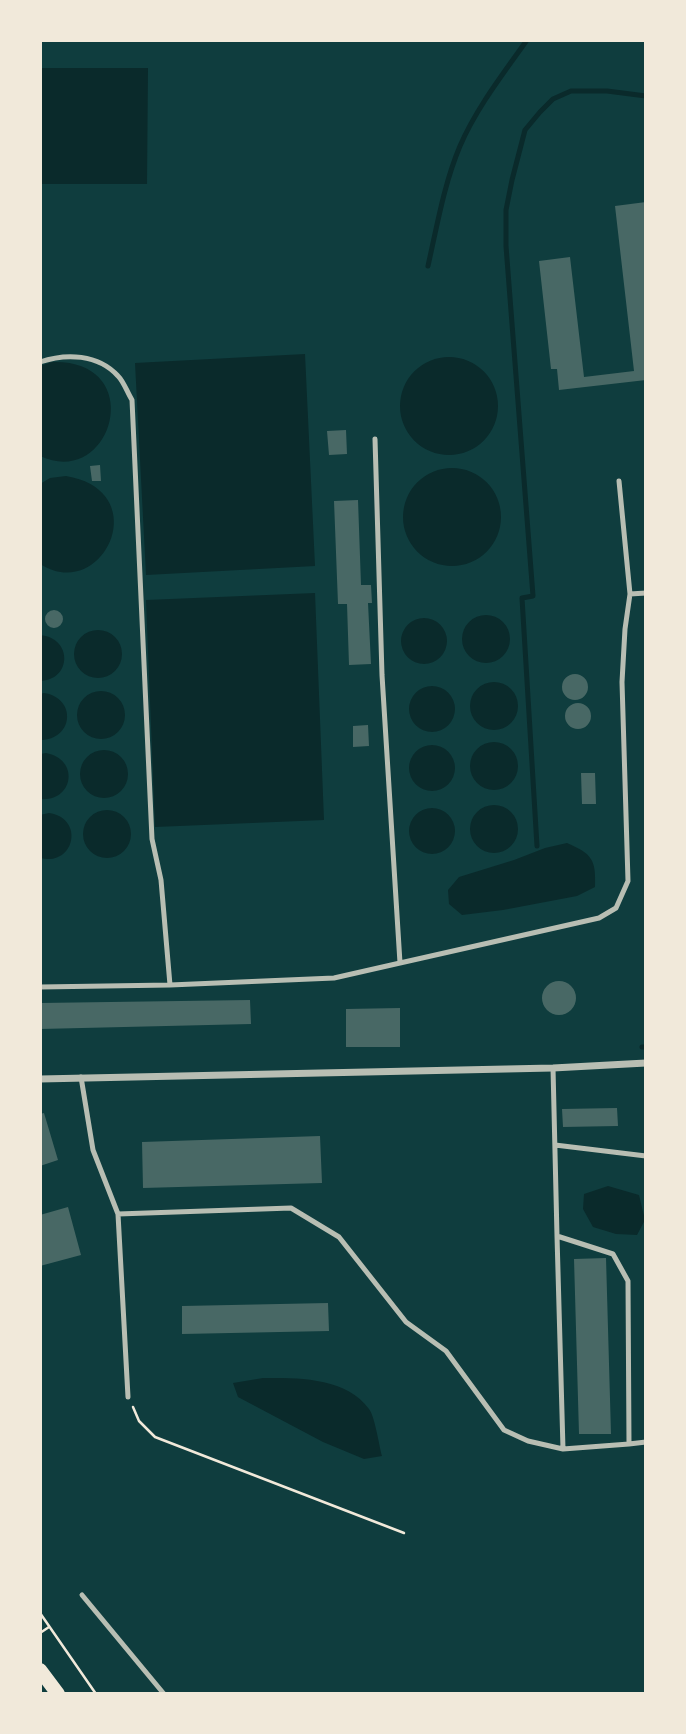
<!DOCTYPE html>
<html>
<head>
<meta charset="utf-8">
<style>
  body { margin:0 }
  #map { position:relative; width:686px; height:1734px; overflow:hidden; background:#0f3d3e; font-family:Barlow,sans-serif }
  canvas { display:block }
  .frame { position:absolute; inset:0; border:42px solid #f1e9da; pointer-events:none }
</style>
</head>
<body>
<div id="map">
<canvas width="686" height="1734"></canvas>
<div class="frame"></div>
</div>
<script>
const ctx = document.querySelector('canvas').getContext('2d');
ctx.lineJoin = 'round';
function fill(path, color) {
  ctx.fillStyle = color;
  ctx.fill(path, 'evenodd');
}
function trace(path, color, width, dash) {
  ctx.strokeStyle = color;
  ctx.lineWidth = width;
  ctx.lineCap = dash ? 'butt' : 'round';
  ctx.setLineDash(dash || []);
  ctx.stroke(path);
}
fill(new Path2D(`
  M40,68H148L147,184H40Z
  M305,354L315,566L146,575L135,363Z
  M400 406a49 49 0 1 1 98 0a49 49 0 1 1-98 0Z
  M52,362C149,359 113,490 40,456V366Z
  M403 517a49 49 0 1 1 98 0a49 49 0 1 1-98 0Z
  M66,476C156,491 103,604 40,564V484L50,478Z
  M315,593L324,820L155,827L146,600Z
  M462 639a24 24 0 1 1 48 0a24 24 0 1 1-48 0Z
  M401 641a23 23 0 1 1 46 0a23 23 0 1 1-46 0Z
  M74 654a24 24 0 1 1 48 0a24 24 0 1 1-48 0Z
  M40,635C73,638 72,680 40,681Z
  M470 706a24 24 0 1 1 48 0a24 24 0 1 1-48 0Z
  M409 709a23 23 0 1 1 46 0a23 23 0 1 1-46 0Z
  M77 715a24 24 0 1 1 48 0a24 24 0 1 1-48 0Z
  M44,693C77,698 74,740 40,740V694Z
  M470 766a24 24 0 1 1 48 0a24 24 0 1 1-48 0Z
  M409 768a23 23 0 1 1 46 0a23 23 0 1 1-46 0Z
  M80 774a24 24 0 1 1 48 0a24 24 0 1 1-48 0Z
  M46,753C80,759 74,802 40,799V754Z
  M470 829a24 24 0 1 1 48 0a24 24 0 1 1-48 0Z
  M409 831a23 23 0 1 1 46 0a23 23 0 1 1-46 0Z
  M83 834a24 24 0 1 1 48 0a24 24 0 1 1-48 0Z
  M49,813C85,818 75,867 40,858V815Z
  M567,843C592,854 596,859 595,887L577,896L503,910L462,915L449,904L448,890L459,877L514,860L545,848Z
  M608,1186L639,1195L645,1220L637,1235L616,1234L593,1227L583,1209L584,1194Z
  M263,1378C298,1378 346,1377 369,1409C375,1417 379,1445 382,1456L364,1459L323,1442L238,1397L233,1383Z`), '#0a2a2b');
trace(new Path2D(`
  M428,266C437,226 444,184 460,146C477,107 503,74 527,40
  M537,846L522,598L533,596L506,246V210L512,180L525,130L540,112L553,99L571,91H607L646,96
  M642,1047H646`), '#0a2a2b', 5);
fill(new Path2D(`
  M646,202V380L559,390L557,369H551L539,261L570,257L584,377L634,371L615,206Z
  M346,430L347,454L329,455L327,431Z
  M100,465L101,481H92L90,466Z
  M358,500L361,585H371L372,603H368L371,664L349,665L347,604H338L334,501Z
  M45 619a9 9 0 1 1 18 0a9 9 0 1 1-18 0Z
  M562 687a13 13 0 1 1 26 0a13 13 0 1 1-26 0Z
  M565 716a13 13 0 1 1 26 0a13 13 0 1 1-26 0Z
  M368,725L369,746L353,747V726Z
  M581,773H595L596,804H582Z
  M542 998a17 17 0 1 1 34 0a17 17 0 1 1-34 0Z
  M250,1000L251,1024L40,1029V1003Z
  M400,1008V1047H346V1009Z
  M617,1108L618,1126L563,1127L562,1109Z
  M44,1113L58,1160L40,1166V1114Z
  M320,1136L322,1183L143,1188L142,1142Z
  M68,1207L81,1255L40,1266V1215Z
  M606,1258L611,1434H579L574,1259Z
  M328,1303L329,1331L182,1334V1306Z`), '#486865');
trace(new Path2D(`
  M133,1407L139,1421L155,1437L404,1533
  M40,1613L96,1694
  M40,1633L49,1627`), '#f1e9da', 2.5);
trace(new Path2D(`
  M40,362C66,353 98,354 118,376C124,382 127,392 132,400L152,839L161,880L170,985
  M375,439L382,675L400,963L599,918L616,908L628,881L622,682L625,629L630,594L619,481
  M630,594L646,593
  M40,987L170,985L334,978L400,963
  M81,1077L93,1150L118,1214L291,1208L339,1237L406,1322L446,1351L504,1430L528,1441L563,1449L629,1444L628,1281L613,1254L557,1236L553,1068
  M555,1145L646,1156
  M118,1214L128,1397
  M557,1236L563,1449
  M629,1444L646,1442
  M82,1595L164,1694`), '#b8beb3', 5);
trace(new Path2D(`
  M40,1079L553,1068L646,1063`), '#b8beb3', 7);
trace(new Path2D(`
  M40,1670L58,1694`), '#f1e9da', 14);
</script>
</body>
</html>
